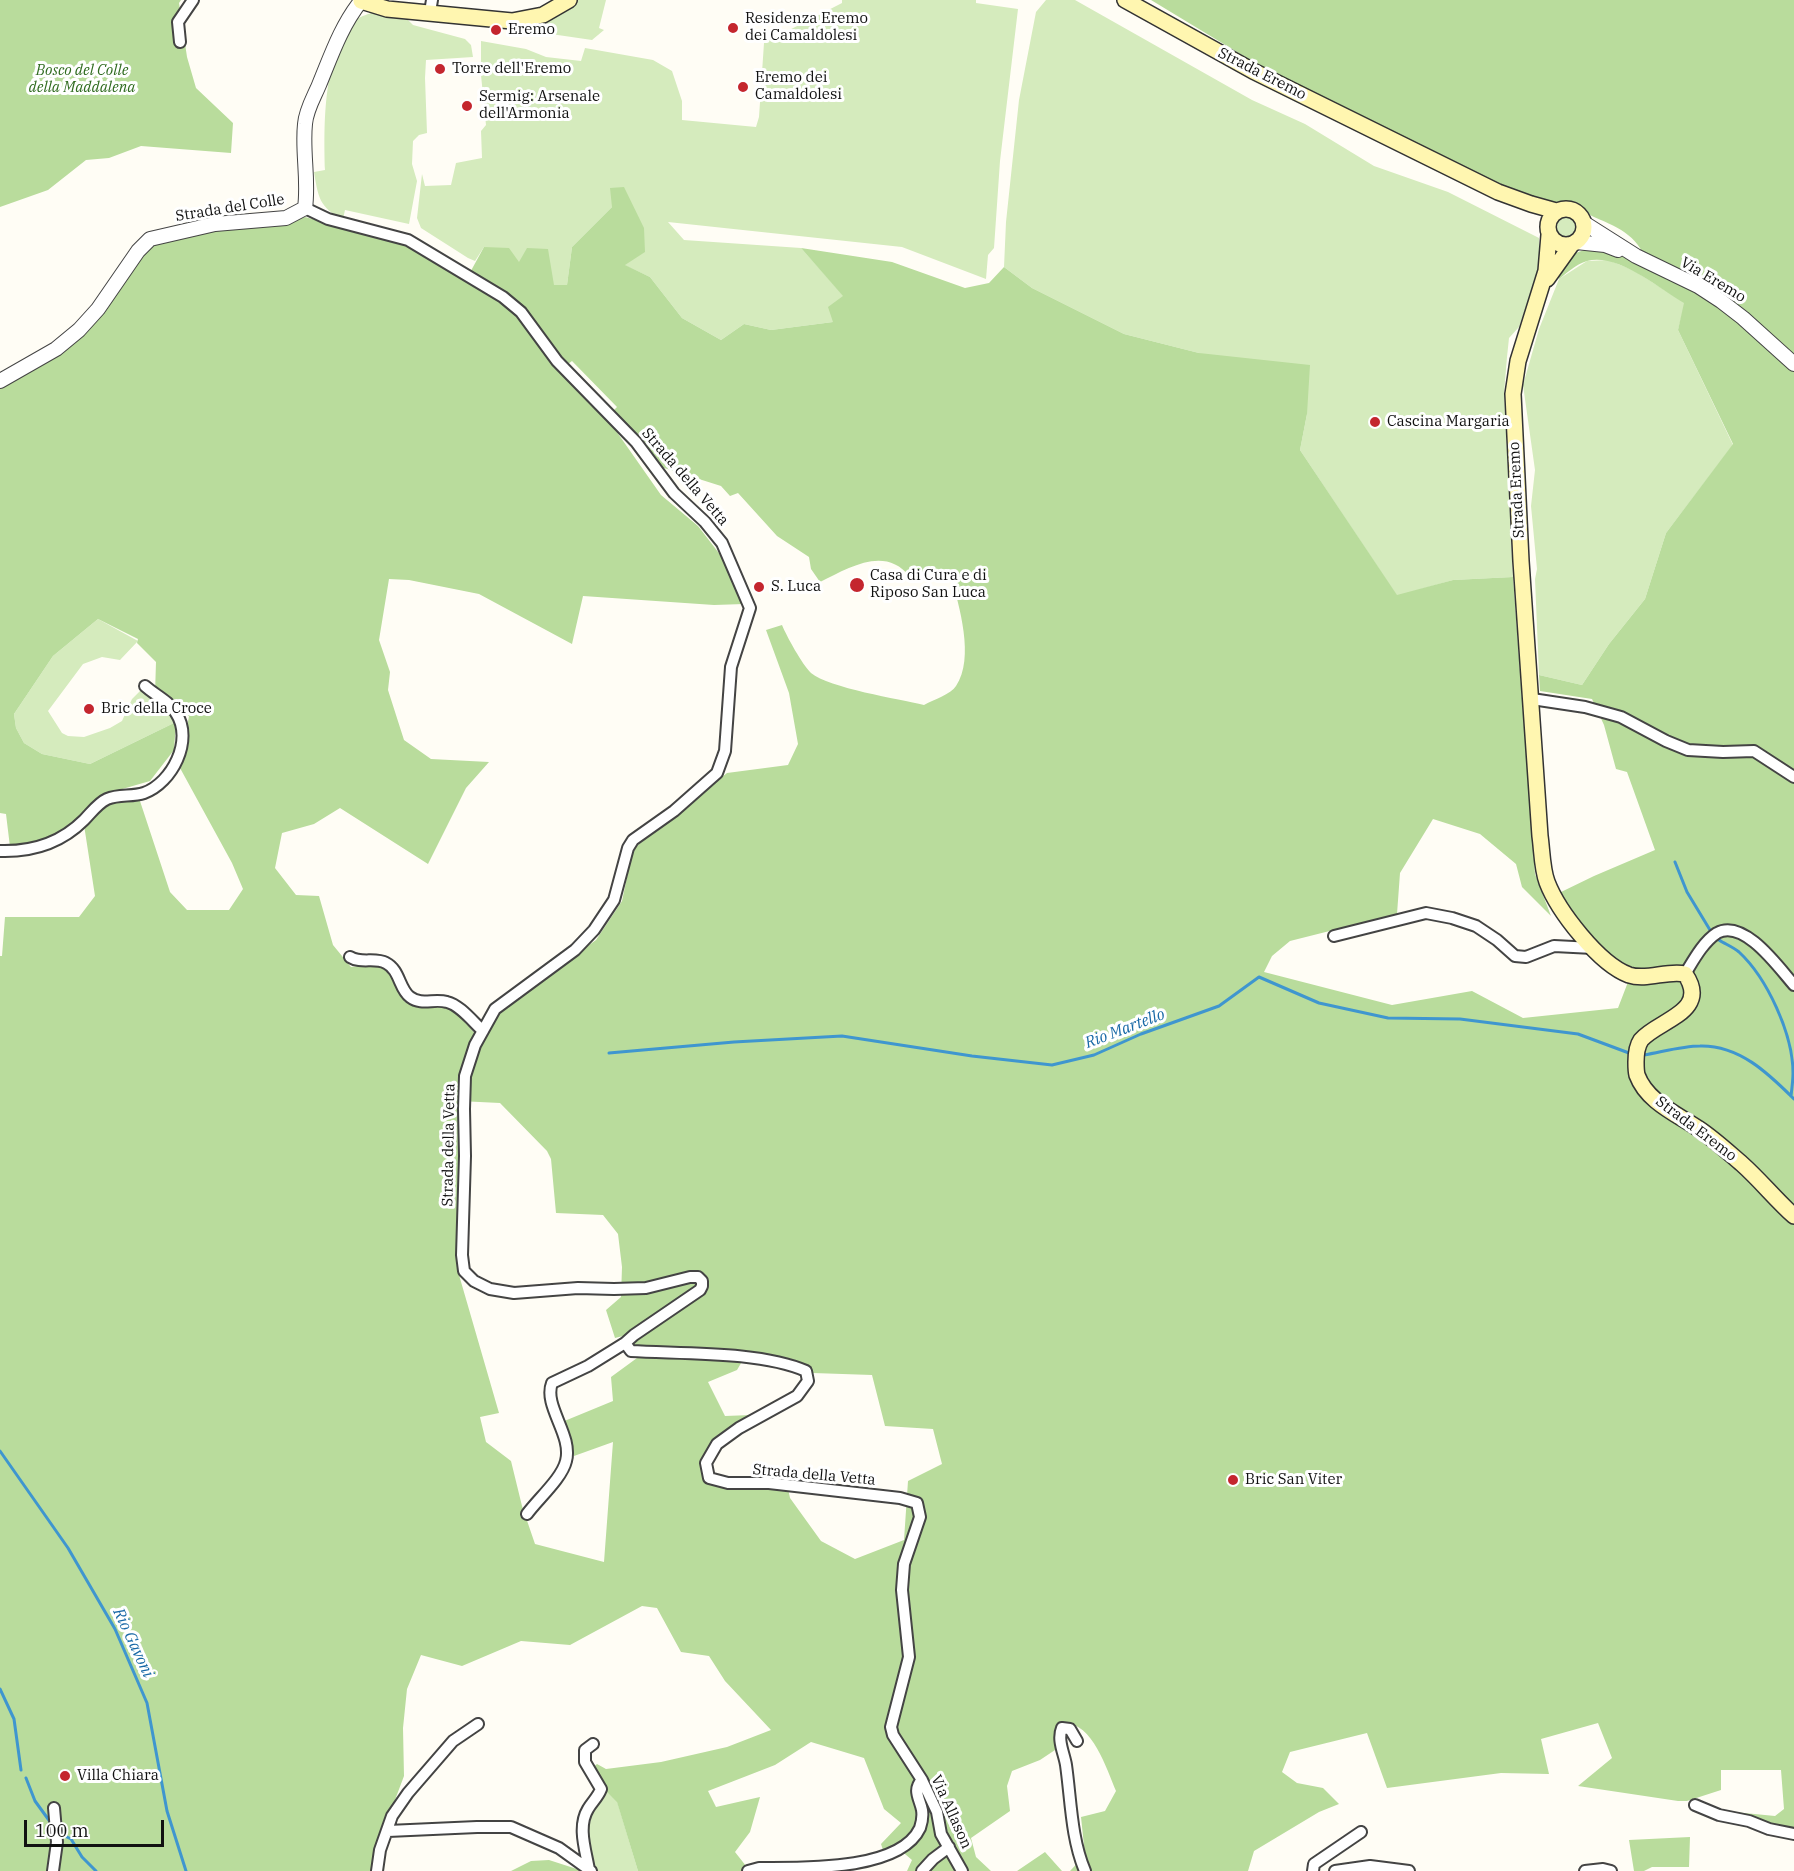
<!DOCTYPE html>
<html>
<head>
<meta charset="utf-8">
<style>
  body { margin:0 }
  #map { position:relative; width:1794px; height:1871px; overflow:hidden; background:#fffdf5; font-family:"IBM Plex Serif",serif }
  canvas { display:block }
  .scale { position:absolute; left:24px; top:1820px; width:140px; height:27px; box-sizing:border-box; border:3px solid #111; border-top:0; padding-left:8px; font-size:18px; line-height:21px; white-space:nowrap; color:#111; -webkit-text-stroke:4px #fff; paint-order:stroke }
</style>
</head>
<body>
<div id="map">
<canvas width="1794" height="1871"></canvas>
<div class="scale">100 m</div>
</div>
<script>
const ctx = document.querySelector('canvas').getContext('2d');
ctx.lineJoin = 'round';
function fill(path, color) {
  ctx.fillStyle = color;
  ctx.fill(path, 'evenodd');
}
function trace(path, color, width, dash) {
  ctx.strokeStyle = color;
  ctx.lineWidth = width;
  ctx.lineCap = dash ? 'butt' : 'round';
  ctx.setLineDash(dash || []);
  ctx.stroke(path);
}
function write(font, color, halo, rows, align = 'center') {
  ctx.font = font + ' "IBM Plex Serif",serif';
  ctx.lineWidth = 6;
  ctx.setLineDash([]);
  ctx.textBaseline = 'middle';
  ctx.strokeStyle = halo;
  ctx.fillStyle = color;
  for (const [text, x, y, turn = 0] of rows) {
    ctx.save();
    ctx.translate(x, y);
    ctx.rotate((+turn || 0) * Math.PI / 180);
    ctx.textAlign = isNaN(turn) ? turn : align;
    if (halo) ctx.strokeText(text, 0, 0);
    ctx.fillText(text, 0, 0);
    ctx.restore();
  }
}
fill(new Path2D(`
  M577,0H606L599,28L604,30L592,40L551,34L547,23L552,14Z
  M842,0H976V3L1018,9L1000,161L994,248L988,255L986,279L902,247L668,222L684,240L801,248L844,296L833,322L771,330L744,324L721,340L682,318L650,277L624,265L612,207L572,247L567,285H554L519,263L484,247L475,261L468,258L421,228L417,218L422,174L425,186L451,185L456,163L482,158L481,131L486,125L481,75V41L526,49L546,57L581,61L585,48L653,60L672,71L682,101V120L756,127L759,117L764,43L842,3Z
  M1046,0H1075L1252,100L1305,124L1374,166L1448,192L1539,238L1540,267L1519,327L1509,338L1507,357L1504,393L1513,577L1453,580L1397,596L1300,450L1307,414L1199,353L1124,334L1032,288L1004,267L1006,222L1019,100L1036,12Z
  M374,12L405,17L413,25L465,39L471,45L473,57L426,60L425,78L427,133L419,135L413,141L412,164L417,181L409,224L345,210L343,219C319,208 318,196 314,172L325,170C324,127 322,51 357,19C361,16 369,14 374,12Z
  M1556 227a10 10 0 1 1 20 0a10 10 0 1 1-20 0Z
  M1608,260L1633,270L1685,303L1678,330L1733,445L1666,533L1645,599L1609,644L1582,685L1539,675L1535,579L1537,569L1531,506L1535,470L1523,385L1539,329L1559,279L1587,261Z
  M98,619L138,641L120,660L102,657L83,664L48,711L62,733L68,736L84,737L110,728L122,721L132,699L143,688L168,709L176,722L90,764L42,754L24,743L16,728L14,714L53,656Z
  M604,1789L617,1801L638,1871H596C586,1860 584,1833 587,1819C590,1809 598,1799 604,1789Z`), '#d5ebbd');
fill(new Path2D(`
  M0,0H181L179,3L187,57L196,88L233,123L231,153L141,146L109,158L86,160L48,190L0,207Z
  M1151,0H1794V1830L1768,1826L1724,1811L1775,1816L1784,1809L1781,1770H1721V1790L1687,1801H1678L1578,1786L1612,1758L1598,1723L1541,1739L1549,1774L1501,1773L1387,1788L1367,1733L1290,1752L1282,1772L1297,1783L1323,1788L1339,1804L1319,1812L1254,1851L1248,1871H1070L1085,1855L1081,1817L1105,1811L1116,1791C1106,1768 1092,1720 1061,1723L1057,1733L1058,1748L1040,1760L1012,1771L1007,1786L1010,1811L971,1838L976,1857L991,1871H907L912,1860L898,1848L884,1853L881,1844L901,1823L884,1809L864,1758L811,1742L775,1765L708,1791L716,1807L760,1797L750,1832L735,1852L750,1871H638L617,1802L604,1789L592,1768L597,1764L606,1769L661,1762L727,1747L771,1730L725,1681L709,1656L681,1652L657,1608L642,1606L570,1645L521,1641L462,1666L421,1655L407,1689L403,1728L404,1776L381,1837L372,1871H0V956H2L5,917H79L95,896L84,825L109,802L139,798L170,892L187,910H229L243,889L232,863L180,768L189,716L155,694L156,662L137,643L138,639L98,619L53,656L14,714L16,728L24,743L42,754L90,764L176,722L174,750L150,781L105,794L80,824L45,839L10,847L6,814L0,813V381L86,331L147,247L181,236L305,217L407,244L467,278L484,247L509,248L519,262L527,248L548,249L554,285H567L572,247L612,207L610,188L624,187L644,228L645,252L625,265L650,277L682,318L721,340L744,324L771,330L833,322L828,307L843,296L801,248L892,262L965,288L989,283L1004,267L1032,288L1124,334L1199,353L1310,365L1307,414L1300,450L1397,595L1453,580L1513,577L1535,874L1551,916L1522,887L1516,864L1480,834L1433,819L1400,873L1397,914L1290,941L1272,956L1264,972L1392,1005L1472,991L1523,1018L1618,1008L1633,969C1598,951 1581,925 1559,893L1594,876L1655,850L1627,772L1616,769L1604,725L1592,699L1540,691L1539,675L1582,685L1609,644L1645,599L1666,533L1733,444L1678,330L1684,303C1658,288 1618,253 1587,261C1576,264 1567,273 1559,279L1556,273C1562,266 1568,257 1576,253C1598,242 1629,260 1650,269C1639,236 1622,229 1594,217C1587,214 1582,206 1576,202H1540L1511,190L1265,69ZM572,361L617,407L612,412L642,438L661,467L721,486L730,496L738,493L777,536L809,557L811,569L820,582C849,568 885,545 910,577L934,572L951,576C959,606 975,658 956,686C951,694 933,700 924,705C899,699 829,688 811,673C802,664 787,637 782,625L766,630L789,693L798,744L788,765L727,773L633,849L622,901L596,940L499,1009L476,1035L462,1018L447,1008L423,1006L405,1002L390,973L376,964L351,967L333,945L319,896L296,895L275,868L282,833L314,824L340,808L428,864L466,788L489,762L431,759L404,740L388,690L390,672L379,640L389,579L409,580L479,594L572,644L583,596L714,605L744,604L725,561L698,526L661,495L607,418L559,371ZM459,1101L500,1103L547,1151L551,1159L556,1213L603,1215L618,1234L622,1267L621,1297L606,1310L615,1338L631,1334L637,1358L611,1377L613,1401L562,1422L574,1456L613,1442L604,1562L535,1544L522,1506L511,1461L486,1442L480,1417L499,1413L457,1268L456,1235L461,1151ZM747,1353C769,1356 798,1354 813,1373L872,1375L885,1426L933,1429L942,1464L908,1481L904,1540L855,1559L821,1541L790,1498L786,1480L728,1478L714,1475L712,1462C730,1435 748,1426 778,1414L725,1416L708,1382L737,1370Z
  M1690,1837L1689,1867H1652L1644,1871H1634L1629,1840Z
  M1045,1852L1062,1871H1017Z
  M549,1860L583,1871H511L531,1861Z`), '#b9dc9c');
trace(new Path2D(`
  M1675,862L1687,892L1710,930
  M1719,940C1725,944 1733,947 1739,952C1767,978 1793,1034 1793,1073C1793,1080 1792,1088 1791,1096
  M609,1053L734,1042L842,1036L972,1056L1052,1065L1094,1055L1141,1034L1219,1006L1259,977L1319,1003L1388,1018L1460,1019L1578,1034L1629,1053
  M1644,1055C1662,1052 1682,1046 1700,1046C1739,1045 1768,1073 1794,1099
  M0,1451L68,1548L115,1629L147,1703L167,1811L186,1871
  M0,1689L14,1719L21,1770
  M26,1778L35,1801L51,1823
  M59,1833L71,1839L82,1857L96,1871`), '#3f96cf', 3);
const minor = new Path2D(`
  M430,12L432,0
  M180,42L178,22L193,0
  M305,208L328,219L408,240L503,297L521,312L557,361L636,442L674,493L705,522L722,543L750,608L731,667L725,751L717,773L674,811L633,840L628,848L614,900L594,930L575,950L495,1009L475,1045L465,1076L464,1109L465,1156L462,1255L464,1271L474,1281L490,1289L514,1293L578,1288L614,1289L646,1288L690,1277H698L702,1281V1286L700,1290L634,1335L625,1343L631,1351C682,1354 760,1351 806,1371L808,1381L797,1396L739,1428L717,1444L706,1463L709,1478L728,1483H769L900,1498L917,1503L920,1517L904,1564L902,1590L909,1657L891,1727L893,1735L922,1780L937,1812L941,1834L962,1871
  M1532,699L1585,707L1621,717L1666,741L1688,750L1723,752L1754,751L1794,777
  M0,851C32,852 60,844 84,820C91,813 98,803 107,799C119,794 132,797 144,793C172,783 194,740 176,713C169,701 155,695 145,686
  M1334,936L1426,913L1452,918L1476,926L1497,940L1515,956L1526,957L1554,946L1593,948
  M350,957C361,964 375,957 386,963C400,970 399,989 410,997C422,1006 434,998 447,1002C460,1005 473,1022 483,1031
  M1685,974C1693,961 1703,942 1717,933C1744,918 1779,968 1794,985
  M527,1514C539,1498 562,1478 566,1461C573,1435 543,1406 552,1383L588,1366L625,1343
  M1077,1741L1070,1729L1062,1728C1057,1740 1064,1753 1066,1765C1071,1800 1071,1838 1085,1871
  M1695,1805L1719,1815L1749,1821L1769,1829L1794,1834
  M388,1831L477,1827H511L559,1848L591,1871
  M589,1870C586,1851 577,1827 588,1809C592,1802 598,1797 601,1789L585,1762V1750L593,1744
  M53,1871L57,1842L54,1808
  M377,1871L380,1850L392,1816L408,1793L453,1741L478,1724
  M748,1871L759,1868C804,1868 900,1871 920,1828C922,1822 923,1816 922,1810C920,1799 912,1790 922,1780
  M922,1871L933,1859L949,1847
  M1313,1871L1314,1864L1361,1832
  M1335,1871L1370,1866L1409,1871
  M1585,1871L1603,1869L1611,1871`);
const tertiary = new Path2D(`
  M1584,223L1636,256L1698,286L1721,301L1743,318L1794,364
  M1576,242L1605,245L1618,250
  M0,381L56,349L79,330L98,309L138,251L150,239L215,224L286,218L305,208C309,180 302,152 305,124C306,110 314,97 319,85C331,56 341,26 361,1L360,0`);
const secondary = new Path2D(`
  M1125,0L1253,71L1498,192L1531,204L1556,211
  M361,1L387,9L512,21L543,15L569,0
  M1548 227a18 18 0 1 1 36 0a18 18 0 1 1-36 0Z
  M1549,235L1546,271L1518,361L1513,394L1521,561L1540,836C1542,850 1542,869 1547,882C1558,911 1599,964 1629,975C1647,981 1667,970 1685,974C1711,1012 1658,1020 1641,1040C1637,1046 1636,1054 1636,1062C1636,1066 1636,1071 1637,1075C1647,1102 1677,1114 1699,1129C1714,1139 1728,1152 1742,1164C1760,1180 1776,1200 1794,1216
  M1547,279L1572,244`);
trace(minor, '#444', 14);
trace(tertiary, '#444', 16);
trace(secondary, '#333', 18);
trace(minor, '#fff', 10);
trace(tertiary, '#fff', 14);
trace(secondary, '#fff6b0', 15);
for (const [x, y, r, color] of [
  [733,28,6,"#c4262e"],
  [496,30,6,"#c4262e"],
  [440,69,6,"#c4262e"],
  [743,87,6,"#c4262e"],
  [467,106,6,"#c4262e"],
  [1375,422,6,"#c4262e"],
  [857,585,8,"#c4262e"],
  [759,587,6,"#c4262e"],
  [89,709,6,"#c4262e"],
  [1233,1480,6,"#c4262e"],
  [65,1776,6,"#c4262e"]
]) {
  const dot = new Path2D();
  dot.arc(x, y, r, 0, 2 * Math.PI);
  ctx.fillStyle = color;
  ctx.fill(dot);
  trace(dot, '#fff', 2);
}
write('15px', '#111', '#fff', [
  ["Residenza Eremo",745,19],
  ["dei Camaldolesi",745,36],
  ["Eremo",508,30],
  ["Torre dell'Eremo",452,69],
  ["Eremo dei",755,78],
  ["Camaldolesi",755,95],
  ["Sermig: Arsenale",479,97],
  ["dell'Armonia",479,114],
  ["Cascina Margaria",1387,422],
  ["Casa di Cura e di",870,576],
  ["Riposo San Luca",870,593],
  ["S. Luca",771,587],
  ["Bric della Croce",101,709],
  ["Bric San Viter",1245,1480],
  ["Villa Chiara",77,1776]
], 'left');
write('italic 15px', '#2f6b1f', '#fff', [
  ["Bosco del Colle",82,71],
  ["della Maddalena",82,88]
]);
write('15px', '#111', '#fff', [
  ["Strada Eremo",1262,74,27],
  ["Strada del Colle",230,208,-9],
  ["Via Eremo",1713,280,31],
  ["Strada della Vetta",685,477,49],
  ["Strada Eremo",1517,490,-93],
  ["Strada Eremo",1696,1129,37],
  ["Strada della Vetta",449,1145,-89],
  ["Strada della Vetta",814,1475,5],
  ["Via Allason",951,1812,66]
]);
write('italic 16px', '#1768a6', '#fff', [
  ["Rio Martello",1125,1029,-21],
  ["Rio Gavoni",133,1643,65]
]);
</script>
</body>
</html>
